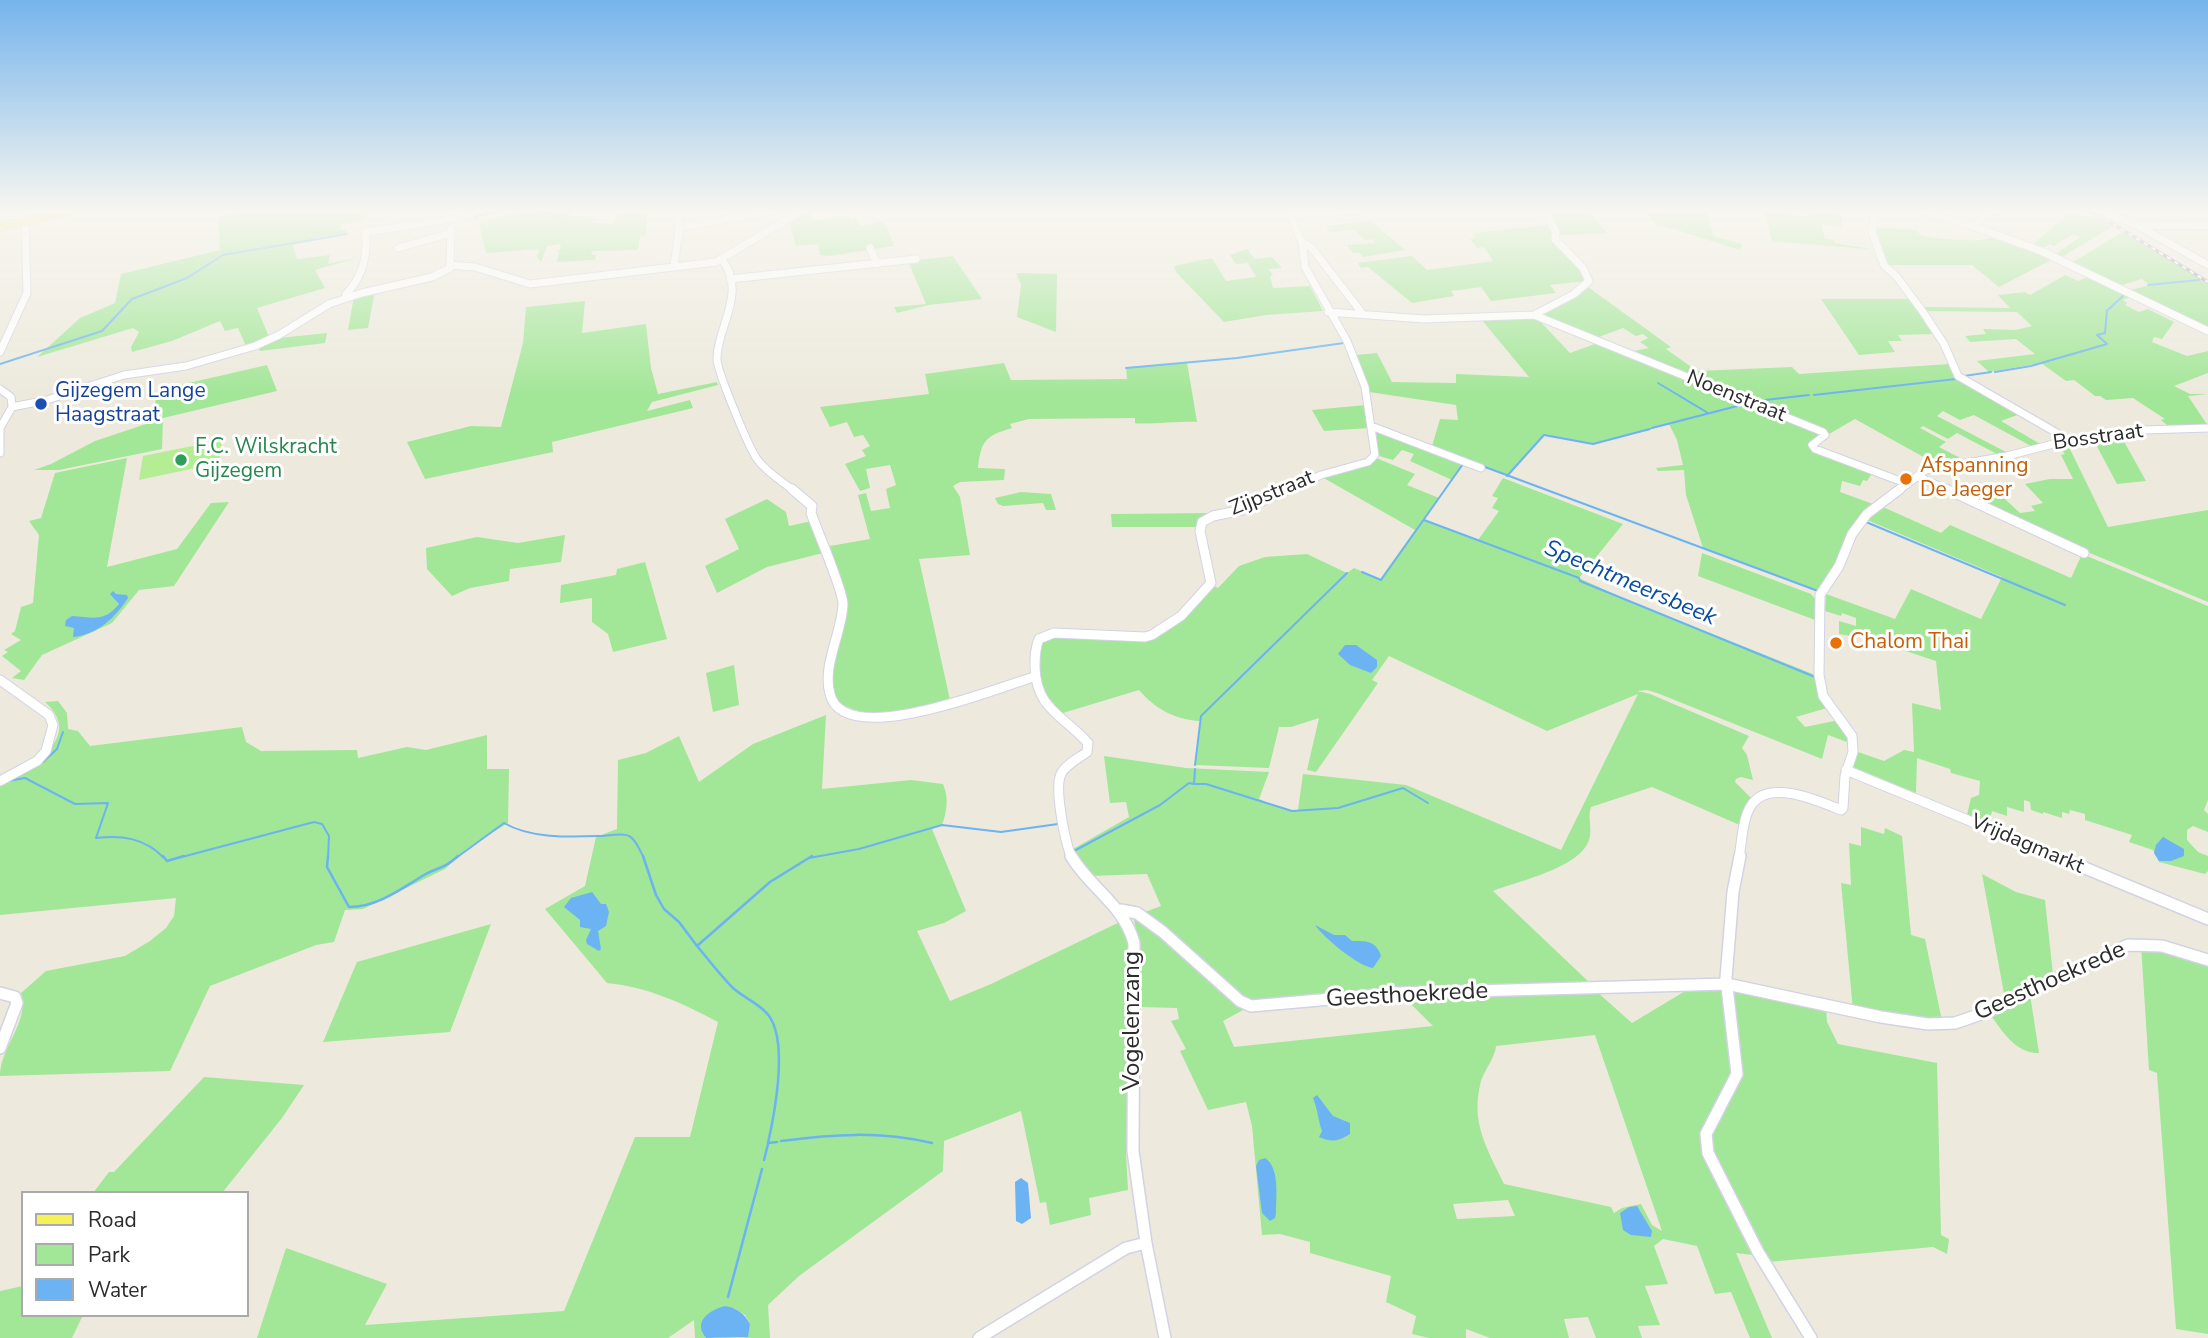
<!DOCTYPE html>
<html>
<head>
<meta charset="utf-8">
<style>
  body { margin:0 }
  #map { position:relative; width:2208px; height:1338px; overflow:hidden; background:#edeadd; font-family:"Nunito Sans",sans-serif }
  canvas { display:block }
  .legend { position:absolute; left:21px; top:1191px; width:228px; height:126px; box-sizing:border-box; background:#fff; border:2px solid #aaa; margin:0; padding:9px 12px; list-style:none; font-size:21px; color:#2b2b2b }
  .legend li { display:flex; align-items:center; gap:14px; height:35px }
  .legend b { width:35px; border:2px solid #aaa }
</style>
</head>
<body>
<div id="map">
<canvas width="2208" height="1338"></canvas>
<ul class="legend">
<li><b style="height:9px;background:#f6f159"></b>Road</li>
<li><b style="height:19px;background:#a2e697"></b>Park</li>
<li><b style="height:19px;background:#6cb3f3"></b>Water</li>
</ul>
</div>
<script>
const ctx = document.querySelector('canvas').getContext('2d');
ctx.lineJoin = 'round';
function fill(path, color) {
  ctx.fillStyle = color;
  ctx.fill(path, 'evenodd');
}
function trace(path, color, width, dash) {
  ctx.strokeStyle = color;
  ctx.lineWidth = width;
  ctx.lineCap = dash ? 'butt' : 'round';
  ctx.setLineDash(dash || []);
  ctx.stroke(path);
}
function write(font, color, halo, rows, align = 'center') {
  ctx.font = font + ' "Nunito Sans",sans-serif';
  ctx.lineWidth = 6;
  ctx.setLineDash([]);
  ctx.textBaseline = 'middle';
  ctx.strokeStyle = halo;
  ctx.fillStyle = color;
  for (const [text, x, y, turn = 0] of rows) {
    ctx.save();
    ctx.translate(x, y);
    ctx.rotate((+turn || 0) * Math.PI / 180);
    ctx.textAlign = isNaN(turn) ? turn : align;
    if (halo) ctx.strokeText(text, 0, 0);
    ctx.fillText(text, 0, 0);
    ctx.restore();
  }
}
fill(new Path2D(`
  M248,210H367V219L341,224L340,230H346V234L313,238V241L293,245L297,259L330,255L328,264L360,257L315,270L325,288L257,308L269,337L246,346L238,328L225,331L220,321L172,341L132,352L131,347L139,332L133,328L37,357L80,318L115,303L121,274L220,250L218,217Z
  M522,210H574L565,216L595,217L591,223L613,224L620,210H648L646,235L640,236L638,250L593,251L591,255H596L595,260L557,262L559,251L555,252L561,249L560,244L547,246L541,262L537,257L539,249L486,253L479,223Z
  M809,210L812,221L855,215L860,226L884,221L894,246L830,256L820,255L818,244L796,246L789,221Z
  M1546,210H1588L1607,233L1557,235Z
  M1644,210H1708L1713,236L1742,244L1740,250L1664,226L1658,227Z
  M1764,210H1789L1792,215L1809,216L1806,210H1837L1838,214H1842V227L1821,224L1825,239L1833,240L1835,243L1877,250L1772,241Z
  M2071,212H2089L2113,226L2060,258L2054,255L2080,237L2073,234L2054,246L2050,244L2040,250L2031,246Z
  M1371,221L1405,250L1363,257L1360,253H1353L1347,245L1375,243L1373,239L1365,240L1354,230L1330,232L1326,226Z
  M1549,225C1558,246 1578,259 1586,281L1550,285L1556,293L1491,301L1481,287L1451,291L1454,296L1412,303L1368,267L1361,268L1358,263L1412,256L1427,270L1493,261L1484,247L1477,248L1470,239L1477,238L1472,233Z
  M1874,227L1917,230L1921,236C1943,238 1975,245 1996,236L2053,259L1999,287L1972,265H1887Z
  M2123,232L2208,284V329L2131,290L2150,285L2142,279L2122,285L2071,263Z
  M1247,249L1255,259L1272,257L1282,268L1268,269L1273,275L1270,276L1273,288L1310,286L1323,311L1266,315L1224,322L1176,272L1174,266L1212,258L1226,281L1256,277L1248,263L1236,264L1230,255Z
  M953,256L982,299L929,305L897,313L894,307L926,304L908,261Z
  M1016,273L1057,274L1056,332L1017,317L1021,285Z
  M2065,275L2078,281L2092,275L2133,296L2123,300L2127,303L2125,305L2139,312L2148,309L2174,322L2162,339L2154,337L2152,342L2187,356L2208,351V373L2174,386L2190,394H2208L2188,396L2208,426L2169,427L2161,420L2165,419L2133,398L2106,400L2100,396H2095L2074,380L2066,381L2041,363L1989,372L1977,361L2035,354L2016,339L1970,342L1965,336L1986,334L1983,329L2016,330L2032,326L2017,312L1924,311L1921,307L2010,308L1998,295L2025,292L2030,295Z
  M1588,287L1671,347L1666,349L1697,371L1792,367L1799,374L1949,364L1953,373L2020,414L2001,421L2040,444L2031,446L1974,415L1960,420L1943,411L1937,416L2006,452L1997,454L1957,433L1948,439L1923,426L1920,428L1946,442L1939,447L1964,460L1938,465L1855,419L1829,434L1742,397L1822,435L1808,445L1810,448L1873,472L1867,481L1863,480L1860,486L1842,481L1840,492L1873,504C1846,524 1848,542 1833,568C1829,576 1823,584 1818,591L1703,548L1686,495L1684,470L1658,471L1656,468L1683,465L1677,440L1669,424L1592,444L1544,435L1507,475L1432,446L1440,419L1458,420L1456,405L1369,392L1356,355L1377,353L1392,382L1456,383V374L1529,377L1481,319L1537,318L1570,353L1600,342L1629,352L1649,348L1640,342L1648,338L1643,334L1636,336L1623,328L1596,338L1539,316Z
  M375,291L368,328L348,330L354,296Z
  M1821,299H1911L1935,334L1898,335L1902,341H1888L1895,352L1859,355Z
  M585,301L582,333L646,324L651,368L658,394L717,382L718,385L652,402L647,411L690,400L693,408L552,442L553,452L425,479L407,442L471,426L501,427L523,343L526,307Z
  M327,333L325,343L260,351L258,347L279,338Z
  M1187,362L1197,422C1186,421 1140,425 1135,423V418L1029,419L1010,424L1012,428C985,436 981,441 978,468L1005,469L1004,480L960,482L953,486L960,497L970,555L919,559L950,700C913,707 867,726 835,699L832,678L842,585L830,546L870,539L858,495L866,493L871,511L890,508L886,489L896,485L890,465L866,469L870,488L860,491L845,464L866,456L862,450L870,446L863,435L854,437L847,422L830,427L820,407L929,394L925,374L1004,363L1011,380L1127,379L1126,368Z
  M267,365L277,391L163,418L162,449L59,470H34L51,464L95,441L158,420L163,416L162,412L154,409L158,390Z
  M1366,405L1369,428L1324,431L1312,410Z
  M1376,431L1464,464L1452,480L1410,461L1414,454L1402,450L1393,460L1379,456Z
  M2121,436L2146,481L2117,484L2093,439Z
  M2067,443L2108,527L2208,510V602L2056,539L1959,492L1969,489L1974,494L1994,489L2020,513L2035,511L2031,506L2043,503L2025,484L2050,479H2073L2061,455L2065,454L2058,445Z
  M127,458L107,567L177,549L211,503L229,502L174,586L139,590L112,623L42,655L24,680L12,678L21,671L2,656L8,652L4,650L21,640L11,634L15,631L21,607L33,603L39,535L29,521L41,518L55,473Z
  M1376,458L1415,474L1407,485L1439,498L1423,520L1478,540L1499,511L1492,508L1498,498L1492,496L1503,478L1623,524L1579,578L1627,600L1813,674L1821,700L1827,708L1796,717L1805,727L1839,720L1850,743L1828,735L1822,759L1657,693L1647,690L1637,691L1650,694L1749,736L1742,748L1747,755L1753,780L1741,777L1736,779L1735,782L1752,799L1742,826L1652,787L1591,807C1587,818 1593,829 1589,840C1580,868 1518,881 1493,891L1591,984L1250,1003L1142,913L1161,906L1147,874L1090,876L1073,849L1129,817L1126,802L1110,803L1104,756L1186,768L1269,772L1259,799L1286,810H1298L1303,774L1406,785L1561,850L1638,694L1547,731L1389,656L1372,680L1378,683L1316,772L1307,770L1319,718L1291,727H1279L1269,768L1195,765L1200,721C1175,720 1154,708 1139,690L1063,713C1031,692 1038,674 1040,640L1048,635L1149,639L1164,632L1214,586L1218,588L1239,566L1265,557L1307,554L1347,573L1354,568L1380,579L1415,530L1322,477Z
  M1021,492L1051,494L1056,510H1046L1043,503L1003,506L998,504L995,498Z
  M767,499L786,512L789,526L812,521L823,553L767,567L717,593L705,566L739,549L725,519Z
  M1883,507L1941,533L1950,525L2071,578L2082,554L2208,606V800L2204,810L2208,814V832L2193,826L2187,830V840L2198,852L2208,856V871L2205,874L2159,862L2153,850L2129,842L2132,835L2085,820V814L2070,810L2069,814L2062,812V818L2043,812V814L2031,810L2030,802L2024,800V812L2007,807V816L1992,811L1989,824L1967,815L1971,798L1979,795L1980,781L1951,773L1950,769L1917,758L1916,793L1853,767L1858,752L1884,761L1904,750L1914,752L1912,703L1941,710L1936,661L1851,633L1850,636L1839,634V621L1856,626V618L1842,613L1841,616L1825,611L1826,594L1895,619L1911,589L1981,619L2002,577L1867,520Z
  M1217,513L1197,527H1112L1111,514Z
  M565,535L561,562L510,569L509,581L470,588L452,596L427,569L426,548L477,537L518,543Z
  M1702,553L1811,594L1816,600L1815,620L1698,576Z
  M645,562L667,639L613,652L608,634L592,622V598L560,603L561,585L616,575L617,569Z
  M734,665L739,705L713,712L706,673Z
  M58,701L67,713L68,729L78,731L90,746L242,727L246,742L261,751L357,750L358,758L407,747L426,750L487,735V769H509L508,823L468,848L445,869L363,909L345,910L334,942L316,945L210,986L170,1071L0,1076C0,1047 30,1022 21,993L46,971L125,956L150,941L166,928L174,916L176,898L0,915V784C28,766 86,739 45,702Z
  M826,715L822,789L911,780L943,784C949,798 947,811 942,825L932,829L966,911L944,923L917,931L950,1001L991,984L1124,920L1130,947L1126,1154L1128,1190L1089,1198L1091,1215L1050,1225L1046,1202L1040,1203L1021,1111L944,1141L943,1171L799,1276L768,1305L770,1338H740L747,1337L750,1324L745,1315L734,1308L702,1333L706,1338H695L694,1320L668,1338H257L286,1248L387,1284L365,1325L564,1311L635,1137H690L718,1022C682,1003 648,987 607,983L545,909L585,886L596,837L617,829L618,760L646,753L679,736L699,782L753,744Z
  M1861,827L1884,834L1885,828L1902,836L1911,935L1925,939L1942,1021L1853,1010L1841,883L1851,885L1849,843L1861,846Z
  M1982,874L2016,892L2045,900L2053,975L2005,999Z
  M1133,915L1243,1010L1223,1021L1234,1047L1433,1026L1403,996L1596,991L1632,1023L1687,990L1724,988L1734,1073L1704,1139L1753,1255L1736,1253L1772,1338H1750L1731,1292L1715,1294L1697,1246L1663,1239L1654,1246L1668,1284L1645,1286L1660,1325L1638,1326L1642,1338H1596L1588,1317L1564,1319L1569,1338H1490L1466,1329V1338H1429L1412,1334L1416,1316L1386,1302L1391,1276L1310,1253V1242L1280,1234L1262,1235L1252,1126L1246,1102L1208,1110L1180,1051L1186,1049L1171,1021L1179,1019L1177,1008L1139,1007V944ZM1595,1035L1662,1231L1652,1225L1641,1204L1622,1208L1614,1213L1611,1207L1504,1184C1487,1148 1470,1123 1481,1081C1485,1069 1495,1058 1496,1046ZM1508,1200L1515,1216L1457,1219L1453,1204Z
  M491,924L450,1032L323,1042L357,962Z
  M2141,945L2208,962V1334L2176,1329L2157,1073L2149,1070Z
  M1736,989L1826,1009L1827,1022L1838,1044L1937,1063L1941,1235L1949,1239L1947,1254L1933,1247L1768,1262L1711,1150L1710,1134L1739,1080L1733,992Z
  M2030,994L2039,1053C2016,1054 2002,1031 1990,1014Z
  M204,1077L304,1085L282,1118L222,1193H93L109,1172H114Z
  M23,1286V1315H83L72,1338H0V1291Z`), '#a2e697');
fill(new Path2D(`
  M222,440L219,463L139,480L143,456Z`), '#b4ed93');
fill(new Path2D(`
  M113,591L116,594L127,595L128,598C116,617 97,635 73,637L74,628L65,626L66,620L72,616C92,617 104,623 119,604L110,594Z
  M1345,645H1356L1377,660V667L1371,673L1350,665L1338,654Z
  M2163,837L2184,849V856L2171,861H2159L2154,853L2156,845Z
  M592,892L601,904H606L609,912L606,926L598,931L601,949L599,951L587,944L586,940L591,929L580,927V920L564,907L571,898Z
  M1315,925L1334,935H1345L1352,941C1365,941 1376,940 1381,956L1373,968C1359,967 1323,937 1315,925Z
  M1317,1095L1333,1116L1350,1123V1134C1338,1141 1333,1143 1319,1137L1322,1131C1318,1120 1318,1110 1313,1098Z
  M1265,1158C1280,1168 1276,1196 1276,1213L1275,1218L1270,1221L1262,1213L1256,1166L1259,1160Z
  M1021,1178L1028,1183L1031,1218L1022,1224L1016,1221L1015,1182Z
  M1637,1206L1652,1231L1651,1237L1631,1235L1623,1230L1620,1213L1629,1207Z
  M725,1306C737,1308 744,1313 750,1324L748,1337L706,1338C692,1321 710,1310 725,1306Z`), '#6cb3f3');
trace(new Path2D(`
  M536,210L560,217L574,210
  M474,217L502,210
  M2148,285L2199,280
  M2109,309L2125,294
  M0,364L102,331L132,299L187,278L223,255L347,234
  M1126,368L1237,358L1344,343
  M1995,372L2031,366L2107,344L2097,335L2105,333L2107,310
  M1964,376L1991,372
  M1658,383L1708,413
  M1814,395L1956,379
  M1756,401L1809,395
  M1652,428L1745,404
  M1485,467L1818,591
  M1507,476L1544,435L1593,444L1650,429
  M1424,520L1579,578L1580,581L1815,677
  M1866,522L2065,605
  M1362,572L1381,580L1463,464
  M1300,619L1347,573
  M43,762L57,749L63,732
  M1195,765L1201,716L1299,620
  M15,778L29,770
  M8,781L25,778L75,804L108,803L96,838C122,835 145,838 164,858
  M1194,784H1206L1292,811L1338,808L1403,788L1428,803
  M1074,851L1160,805L1189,783L1194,784L1195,769
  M178,858L314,822L322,824L329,836L328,858
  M456,858L504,823C531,839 571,837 601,836C609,836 622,832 629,836C636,839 640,851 644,858
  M809,858L859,849L942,825L1001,832L1058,824`), '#6cb3f3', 2);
trace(new Path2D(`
  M163,856L167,861L184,856
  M328,856L327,867L349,907C377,907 401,889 424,875C438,867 444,869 458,856
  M643,856L656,895L664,909L679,922L697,946L770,882L812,856
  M697,946C709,960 720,975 733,988C744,998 764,1006 771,1019C787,1047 775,1112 768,1143L777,1142
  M781,1141C834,1134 879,1131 932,1143
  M764,1160L768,1144
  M728,1297L762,1169`), '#6cb3f3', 2.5);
const minorFar2 = new Path2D(`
  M850,210L852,214
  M1875,210L1872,232L1884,265L1897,277L1923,312L1944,344L1958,376L2069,440
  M1917,210L1967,224L2041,251L2208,331
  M2061,210L2111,215L2137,225L2208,265
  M2127,210L2137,225
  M1290,214L1359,211
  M1974,225L1989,212L2000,210
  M2139,225L2208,226
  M679,227L781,210
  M1302,242L1311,247L1362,313
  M398,248L451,233
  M870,248L877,264
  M722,260C748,291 716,330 717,359C717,371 749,448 757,459C766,472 782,481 794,491
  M450,265L451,229
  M674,266L679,231L678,210
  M730,279L916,259
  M346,294C362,278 369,254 365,232L453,219L467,210
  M1328,312L1424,319L1534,315L1574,294L1589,281L1583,268L1555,239L1556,232L1544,210
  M1534,315L1823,432L1825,435L1812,445L1815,449L1908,484
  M0,352L27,293L25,222L16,210
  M0,389L11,397L12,407
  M12,407L47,400L124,375L186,366L255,346L279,335L329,304L362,293L432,277L450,268V265L475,267L530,284L716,262L803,210
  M1371,426L1481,468
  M0,453V428L12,407
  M1917,476L1950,491
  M1285,491L1321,475L1368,462L1375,455L1365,387L1347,341L1305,267L1302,242L1288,210
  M1898,491L1926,470L2007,456L2069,440L2144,430L2208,428`);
const minorFar1 = new Path2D(`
  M792,489L812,506L811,513C817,530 843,590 843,604C842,633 822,665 830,694C844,751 998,687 1034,677
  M1946,489L2084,553
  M0,680L49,715L53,725L46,751L37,761L0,781
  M1846,770L2060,858
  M1072,858C1065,843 1054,788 1061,774C1065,765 1079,758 1087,752L1088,743C1063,715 1036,709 1035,667C1035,657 1035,648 1039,639L1054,633L1145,637L1152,635L1181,616L1211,583L1200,531L1202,522L1213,516L1242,510L1289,489
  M1739,858C1742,842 1742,818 1752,804C1770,779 1819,801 1841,810L1843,808L1845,776L1853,752L1852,736L1823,696L1819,675L1820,595L1839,566L1852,534L1867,514L1900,489`);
const minor = new Path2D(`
  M1071,856C1090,888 1124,905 1134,943L1133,1151L1146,1243L1165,1338
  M1740,856L1733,892L1726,978L1737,1074L1706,1134L1708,1153L1758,1252L1811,1338
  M2056,856L2208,919
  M1121,910L1137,913L1163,932L1240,1001L1251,1006L1399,993L1727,984L1881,1017L1928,1024L1955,1023L1987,1012L2128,945L2162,946L2208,960
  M0,993L15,997L17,1003L0,1048
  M979,1338L1126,1248L1146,1243`);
const major = new Path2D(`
  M0,227L74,210`);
trace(minorFar2, '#d2d2e4', 9);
trace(minorFar1, '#d2d2e4', 11);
trace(minor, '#d2d2e4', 14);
trace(major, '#ccc', 10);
trace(minorFar2, '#fff', 7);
trace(minorFar1, '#fff', 9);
trace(minor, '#fff', 11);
trace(major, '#f6f159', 8);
const rail = new Path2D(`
  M2090,210L2208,282`);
trace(rail, '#a09fb6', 3.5);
trace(rail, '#fff', 2, [4.5]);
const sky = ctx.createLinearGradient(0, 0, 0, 397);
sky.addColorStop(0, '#76b4ec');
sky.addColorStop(0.53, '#f7f6f0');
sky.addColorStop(1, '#f7f6f000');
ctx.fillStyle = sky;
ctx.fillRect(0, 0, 2208, 397);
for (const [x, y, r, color] of [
  [41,404,7,"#1a4fb4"],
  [181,460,7,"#2e9e5b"],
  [1906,479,7,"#e8710a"],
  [1836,643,7,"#e8710a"]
]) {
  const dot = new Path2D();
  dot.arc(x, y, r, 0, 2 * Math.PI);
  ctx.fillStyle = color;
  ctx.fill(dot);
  trace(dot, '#fff', 2.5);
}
write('21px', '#164399', '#fff', [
  ["Gijzegem Lange",55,392],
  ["Haagstraat",55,416]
], 'left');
write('21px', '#2b2b2b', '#fff', [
  ["Noenstraat",1736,397,22],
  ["Bosstraat",2098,438,-8],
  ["Zijpstraat",1272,494,-22],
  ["Vrijdagmarkt",2027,845,23]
]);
write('21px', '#27864d', '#fff', [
  ["F.C. Wilskracht",195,448],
  ["Gijzegem",195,472]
], 'left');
write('21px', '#c56008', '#fff', [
  ["Afspanning",1920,467],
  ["De Jaeger",1920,491],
  ["Chalom Thai",1850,643]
], 'left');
write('italic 23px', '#094da1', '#fff', [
  ["Spechtmeersbeek",1630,584,23]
]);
write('24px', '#2b2b2b', '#fff', [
  ["Geesthoekrede",2050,982,-24],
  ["Geesthoekrede",1407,996,-3],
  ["Vogelenzang",1133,1021,-90]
]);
</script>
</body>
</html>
